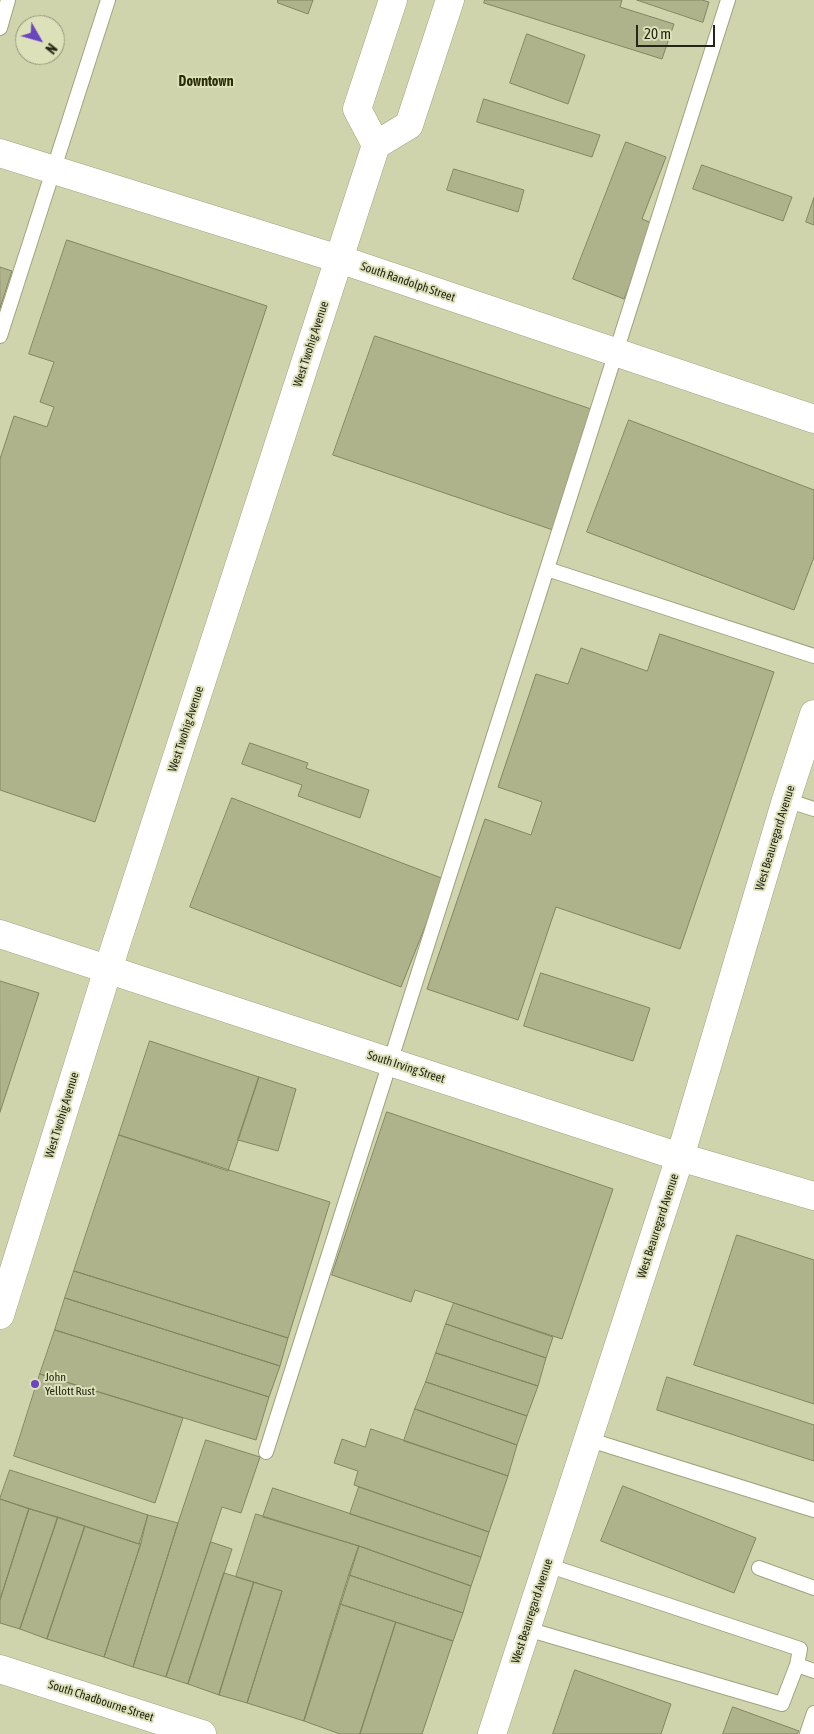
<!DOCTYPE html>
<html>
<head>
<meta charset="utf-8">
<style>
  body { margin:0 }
  #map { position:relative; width:814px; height:1734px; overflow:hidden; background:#d0d4ac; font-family:"Asap Condensed",sans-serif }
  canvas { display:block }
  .north { position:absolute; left:15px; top:15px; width:50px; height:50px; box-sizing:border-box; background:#dde1b9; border:1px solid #939678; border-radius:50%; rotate:128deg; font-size:14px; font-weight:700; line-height:20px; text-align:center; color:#252617 }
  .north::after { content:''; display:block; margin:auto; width:18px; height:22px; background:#6b46bf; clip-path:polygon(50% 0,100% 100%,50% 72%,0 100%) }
  .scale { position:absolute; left:636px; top:25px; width:79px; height:22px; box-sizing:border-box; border:2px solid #252617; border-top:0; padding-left:6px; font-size:15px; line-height:18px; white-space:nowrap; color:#252617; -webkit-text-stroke:4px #dde1b9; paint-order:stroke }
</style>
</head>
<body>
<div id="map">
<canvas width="814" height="1734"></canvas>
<div class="north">N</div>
<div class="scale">20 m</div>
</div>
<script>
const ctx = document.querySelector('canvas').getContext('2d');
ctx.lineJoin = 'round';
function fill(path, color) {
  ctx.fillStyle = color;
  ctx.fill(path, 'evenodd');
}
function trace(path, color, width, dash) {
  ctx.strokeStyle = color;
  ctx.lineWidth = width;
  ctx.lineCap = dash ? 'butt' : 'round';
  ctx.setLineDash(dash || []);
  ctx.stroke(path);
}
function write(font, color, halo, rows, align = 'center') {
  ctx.font = font + ' "Asap Condensed",sans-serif';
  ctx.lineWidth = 4;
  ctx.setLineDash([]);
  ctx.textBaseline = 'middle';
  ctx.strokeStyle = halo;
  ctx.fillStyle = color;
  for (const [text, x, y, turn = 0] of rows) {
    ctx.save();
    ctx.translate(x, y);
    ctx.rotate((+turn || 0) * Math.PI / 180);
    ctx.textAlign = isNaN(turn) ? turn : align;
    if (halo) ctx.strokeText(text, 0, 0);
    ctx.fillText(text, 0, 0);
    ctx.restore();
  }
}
const building = new Path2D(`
  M278,0H313L308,14L278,3Z
  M485,0H622L620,7L674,24L662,59L484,3Z
  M637,0H702L709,2L703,22Z
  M527,34L585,55L568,104L510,83Z
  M484,99L600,135L592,157L477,122Z
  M626,142L666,157L642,219L654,224L624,299L573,279Z
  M702,165L792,197L783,221L693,189Z
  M454,169L524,190L518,212L447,190Z
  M814,198V225L806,222Z
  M67,240L267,306L95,822L0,790V459L14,416L47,427L54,407L40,402L54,362L29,354Z
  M0,267L12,271L0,308Z
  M375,336L594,410L553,530L333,455Z
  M629,420L814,490V557L794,610L587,532Z
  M660,634L774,672L680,949L556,907L518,1020L427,989L485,819L531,835L542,802L498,787L536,674L568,684L581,648L647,671Z
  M250,743L308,763L306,768L369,790L360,818L298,796L302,785L242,764Z
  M232,798L444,879L401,987L190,907Z
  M541,973L650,1008L633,1061L524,1026Z
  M0,981L39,993L0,1112Z
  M150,1041L259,1077L228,1171L119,1135Z
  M259,1077L296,1089L278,1151L238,1140Z
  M387,1112L613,1189L562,1339L415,1290L411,1302L332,1275Z
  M119,1135L330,1202L288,1338L74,1271Z
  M737,1235L814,1260V1404L694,1365Z
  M74,1271L288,1338L280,1366L65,1298Z
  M65,1298L280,1366L269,1397L55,1330Z
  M454,1303L553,1337L546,1358L446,1324Z
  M446,1324L546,1358L538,1386L436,1353Z
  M55,1330L269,1397L256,1440L40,1374Z
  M436,1353L538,1386L527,1416L426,1382Z
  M40,1374L183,1418L155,1503L14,1456Z
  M667,1377L814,1425V1461L657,1410Z
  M426,1382L527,1416L517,1445L415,1409Z
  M415,1409L517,1445L508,1476L404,1441Z
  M371,1429L508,1476L489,1532L354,1485L358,1471L334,1463L342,1439L365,1447Z
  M206,1440L260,1457L241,1513L222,1507L166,1677L133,1667L178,1523Z
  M10,1470L148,1515L139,1544L0,1499Z
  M623,1486L756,1538L734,1593L601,1541Z
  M359,1487L489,1532L481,1557L350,1514Z
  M273,1488L481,1557L471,1586L359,1546L263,1517Z
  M0,1499L29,1509L0,1600Z
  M29,1509L58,1517L20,1629L0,1623V1600Z
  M256,1514L359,1546L304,1721L247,1703L282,1591L236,1577Z
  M148,1515L178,1523L133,1667L104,1657L141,1543Z
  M58,1517L85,1526L47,1639L20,1629Z
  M85,1526L139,1544L141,1543L104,1657L47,1639Z
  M211,1542L232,1549L188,1684L166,1677Z
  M359,1546L471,1586L463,1613L349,1575Z
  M224,1573L254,1582L219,1695L188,1684Z
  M349,1575L463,1613L453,1641L340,1604Z
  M254,1582L282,1591L247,1703L219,1695Z
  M340,1604L396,1622L360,1734H340L304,1721Z
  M396,1622L453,1641L422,1734H360Z
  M575,1670L671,1704L661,1734H553Z
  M733,1707L799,1731L797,1734H723Z`);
fill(building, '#afb38c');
trace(building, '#828661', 1);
const service = new Path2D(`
  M0,28L8,0
  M0,336L108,0
  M547,569L814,656
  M786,800L814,809
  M587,1439L814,1510
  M266,1452L728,0
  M759,1568L814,1588
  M527,1629L782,1704L797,1665L800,1649L547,1565
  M797,1665L814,1671
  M807,1734L814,1713`);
const minor = new Path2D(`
  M376,145L357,109L393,0
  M0,153L339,259L814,419
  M0,934L680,1157L814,1196
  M0,1315L108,969L376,145L409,125L450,0`);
const secondary = new Path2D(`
  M0,1669L202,1734`);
const primary = new Path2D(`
  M492,1734L680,1157L786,800L814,714`);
trace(service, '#a0a47d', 16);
trace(minor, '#a0a47d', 29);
trace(secondary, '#a0a47d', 29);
trace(primary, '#a0a47d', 29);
trace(service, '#fff', 14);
trace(minor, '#fff', 28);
trace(secondary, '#fff', 28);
trace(primary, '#fff', 28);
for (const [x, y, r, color] of [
  [35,1384,5,"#6b46bf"]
]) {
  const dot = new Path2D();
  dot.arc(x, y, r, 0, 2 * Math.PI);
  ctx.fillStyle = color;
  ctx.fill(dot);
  trace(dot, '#dde1b9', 2);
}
write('12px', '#252617', '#dde1b9', [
  ["South Randolph Street",408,282,19],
  ["West Twohig Avenue",311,344,-72],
  ["West Twohig Avenue",186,729,-72],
  ["West Beauregard Avenue",775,838,-73],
  ["South Irving Street",406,1067,18],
  ["West Twohig Avenue",62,1115,-73],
  ["West Beauregard Avenue",658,1226,-72],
  ["West Beauregard Avenue",532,1611,-72],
  ["South Chadbourne Street",101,1701,18]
]);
write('12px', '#252617', '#dde1b9', [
  ["John",45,1377],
  ["Yellott Rust",45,1391]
], 'left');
write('bold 14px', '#2b2d0a', '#dde1b9', [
  ["Downtown",206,82]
]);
</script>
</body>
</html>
